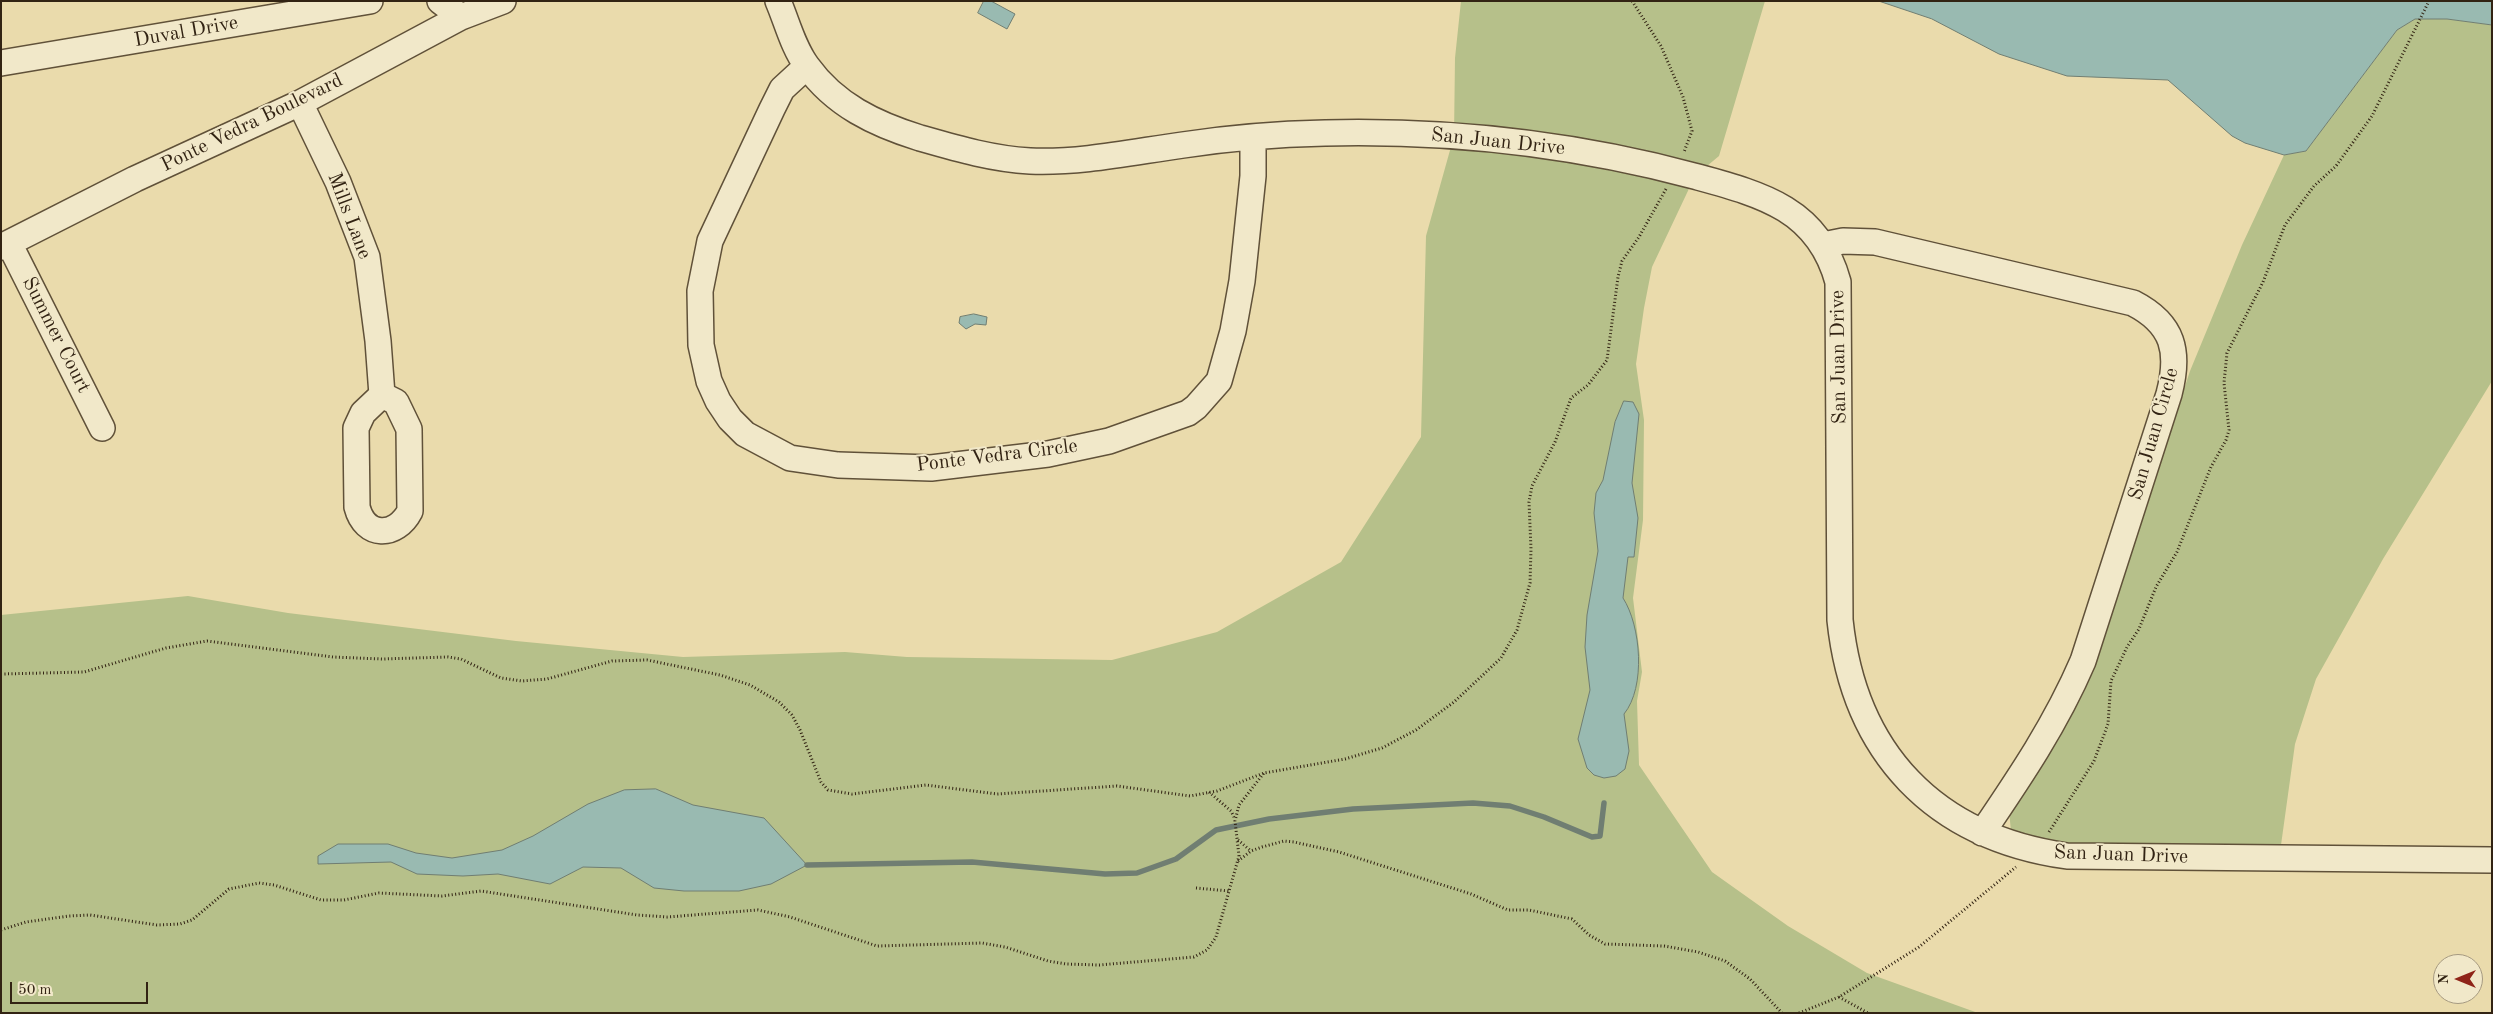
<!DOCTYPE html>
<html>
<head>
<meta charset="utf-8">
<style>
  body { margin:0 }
  #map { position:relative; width:2493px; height:1014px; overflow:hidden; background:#eadbac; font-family:"Old Standard TT",serif }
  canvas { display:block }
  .frame { position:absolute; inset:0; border:2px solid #322313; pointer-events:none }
  .north { position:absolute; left:2433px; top:954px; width:50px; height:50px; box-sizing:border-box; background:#f1e8c9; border:1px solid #a59980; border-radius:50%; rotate:270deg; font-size:14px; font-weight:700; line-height:20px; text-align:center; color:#322313 }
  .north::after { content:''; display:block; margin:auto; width:18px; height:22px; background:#8f2418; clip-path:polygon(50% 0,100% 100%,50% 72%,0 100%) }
  .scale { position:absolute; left:10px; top:982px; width:138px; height:22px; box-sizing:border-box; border:2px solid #322313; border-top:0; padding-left:6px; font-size:15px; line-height:18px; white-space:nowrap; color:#322313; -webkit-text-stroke:4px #f1e8c9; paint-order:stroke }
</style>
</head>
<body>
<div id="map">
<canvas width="2493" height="1014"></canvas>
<div class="frame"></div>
<div class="north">N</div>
<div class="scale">50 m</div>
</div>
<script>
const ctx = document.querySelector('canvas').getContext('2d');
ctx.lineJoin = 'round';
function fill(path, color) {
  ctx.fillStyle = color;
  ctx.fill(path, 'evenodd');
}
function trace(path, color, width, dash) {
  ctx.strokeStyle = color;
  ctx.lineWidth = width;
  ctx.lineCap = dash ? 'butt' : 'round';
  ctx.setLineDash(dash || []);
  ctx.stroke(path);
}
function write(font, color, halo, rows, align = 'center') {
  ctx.font = font + ' "Old Standard TT",serif';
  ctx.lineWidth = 4;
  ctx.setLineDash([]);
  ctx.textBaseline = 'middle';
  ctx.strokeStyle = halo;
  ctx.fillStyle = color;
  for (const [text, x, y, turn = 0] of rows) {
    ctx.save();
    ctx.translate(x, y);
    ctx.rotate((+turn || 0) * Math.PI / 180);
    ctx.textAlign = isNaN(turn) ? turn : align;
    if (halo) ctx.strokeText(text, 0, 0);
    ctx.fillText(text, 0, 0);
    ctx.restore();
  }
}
fill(new Path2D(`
  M1461,1H1765L1719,156L1695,176L1652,267L1644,308L1636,364L1644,420L1643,520L1633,598L1642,672L1637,701L1639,765L1712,872L1788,926L1867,973L1978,1013H1V615L188,596L288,613L516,641L683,657L845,652L907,657L1112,660L1217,632L1341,562L1421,437L1426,236L1454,136L1455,58Z
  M2415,19H2447L2492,25V381L2383,559L2316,679L2295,744L2281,845H2081L2050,843L2011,831L2009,811L2059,739L2114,602L2190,371L2242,245L2284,155L2306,151L2397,30Z`), '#b6c08a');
const water = new Path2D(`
  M984,1H991L1015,14L1007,29L978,13Z
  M1879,1H2492V25L2447,19H2415L2397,30L2306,151L2284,155L2245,143L2232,136L2168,80L2067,76L1999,54L1932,19Z
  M974,314L987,317L986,325L975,324L966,329L959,323L960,317Z
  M1624,401L1633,402L1639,414L1632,483L1638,518L1634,557H1628L1623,598C1641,626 1646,687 1624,714L1629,751L1625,769L1616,776L1604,778L1594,775L1587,768L1578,739L1590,690L1585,647L1587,615L1598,551L1594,513L1596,493L1603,480L1615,422Z
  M656,789L693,805L764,818L807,865L771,884L739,891H684L654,888L621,868L583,867L550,884L498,874L463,876L417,874L391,862L318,864V856L338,844H388L416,853L452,858L502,850L533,836L588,804L624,790Z`);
fill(water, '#99bab1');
trace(water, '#707e72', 1);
trace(new Path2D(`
  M807,865L972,862L1105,874L1137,873L1176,859L1216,830L1269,819L1353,809L1473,803L1510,806L1544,817L1592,837L1600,836L1604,803`), '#707e72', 5.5);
const minor = new Path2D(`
  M440,1L461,17
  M778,1C787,22 793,47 807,66C835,105 875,124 920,138C955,148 992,159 1030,161C1082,163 1132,152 1183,145C1229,138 1277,134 1325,133C1450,130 1574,144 1694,176C1760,194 1818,208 1838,282L1840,620C1854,753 1934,837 2067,856L2492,860
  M1,63L370,1
  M807,66L782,89L772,109L710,241L700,291L701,345L709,381L718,401L730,419L745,434L790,458L838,465L931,468L1048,454L1109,441L1188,413L1196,407L1219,381L1233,331L1242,281L1253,176V137
  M300,103L338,182L367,257L378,341L382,395
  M9,243L102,428
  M1823,245L1843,241L1875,242L2133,303C2174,324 2180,352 2169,394L2083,661C2056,724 2020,777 1982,833
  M1,247L135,179L300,103L461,17L503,1
  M382,395L396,402L409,429L410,511C396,538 365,538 357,507L356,428L363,413Z`);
trace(minor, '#605139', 28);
trace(new Path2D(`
  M1632,1L1661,46L1683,97L1692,131L1684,152
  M1,674L84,672L166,648L207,641L333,657L382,659L448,657L461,659L501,678L522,681L547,679L612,661L647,660L720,675L750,685L779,702L792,715L800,730L821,782L828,790L852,794L926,785L997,794L1117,786L1190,796L1217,791L1264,773L1345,759L1382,748L1416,730L1454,702L1501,658L1517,630L1530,583L1531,549L1529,502L1532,486L1555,442L1571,398L1588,385L1607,360L1618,277L1622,261L1639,237L1666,189
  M1209,792L1231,811L1235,819
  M2049,832L2094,761L2108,724L2111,681L2127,647L2139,629L2156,587L2177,552L2211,467L2226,440L2229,430L2224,383L2227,353L2263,282L2285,225L2314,186L2336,166L2372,116L2429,1
  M1238,840L1251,851
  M1238,861L1251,851L1262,847L1284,841L1294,842L1339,852L1471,894L1508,910H1529L1572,919L1589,935L1605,944L1664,946L1698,952L1725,961L1750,979L1782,1013
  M1196,888L1229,891
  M1,930L26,922L69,916L90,915L157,925L180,924L192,920L229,889L259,883L274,885L321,900H344L379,893L442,896L481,891L637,915L667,917L758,910L790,917L877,946L982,943L1005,947L1048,961L1066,964L1099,965L1194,957L1207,950L1216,937L1239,856L1235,821L1239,805L1264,773
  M1839,997L1868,1013
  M1799,1013L1839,997L1919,947L2016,867`), '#322313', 3, [1, 2.5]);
trace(minor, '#f1e8c9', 25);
write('20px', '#322313', '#f1e8c9', [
  ["Duval Drive",186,32,-10],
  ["Ponte Vedra Boulevard",252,123,-26],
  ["San Juan Drive",1498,142,6],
  ["Mills Lane",349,216,69],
  ["Summer Court",56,335,63],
  ["San Juan Drive",1839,357,-91],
  ["San Juan Circle",2154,434,-74],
  ["Ponte Vedra Circle",997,456,-7],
  ["San Juan Drive",2121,855,2]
]);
</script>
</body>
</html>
